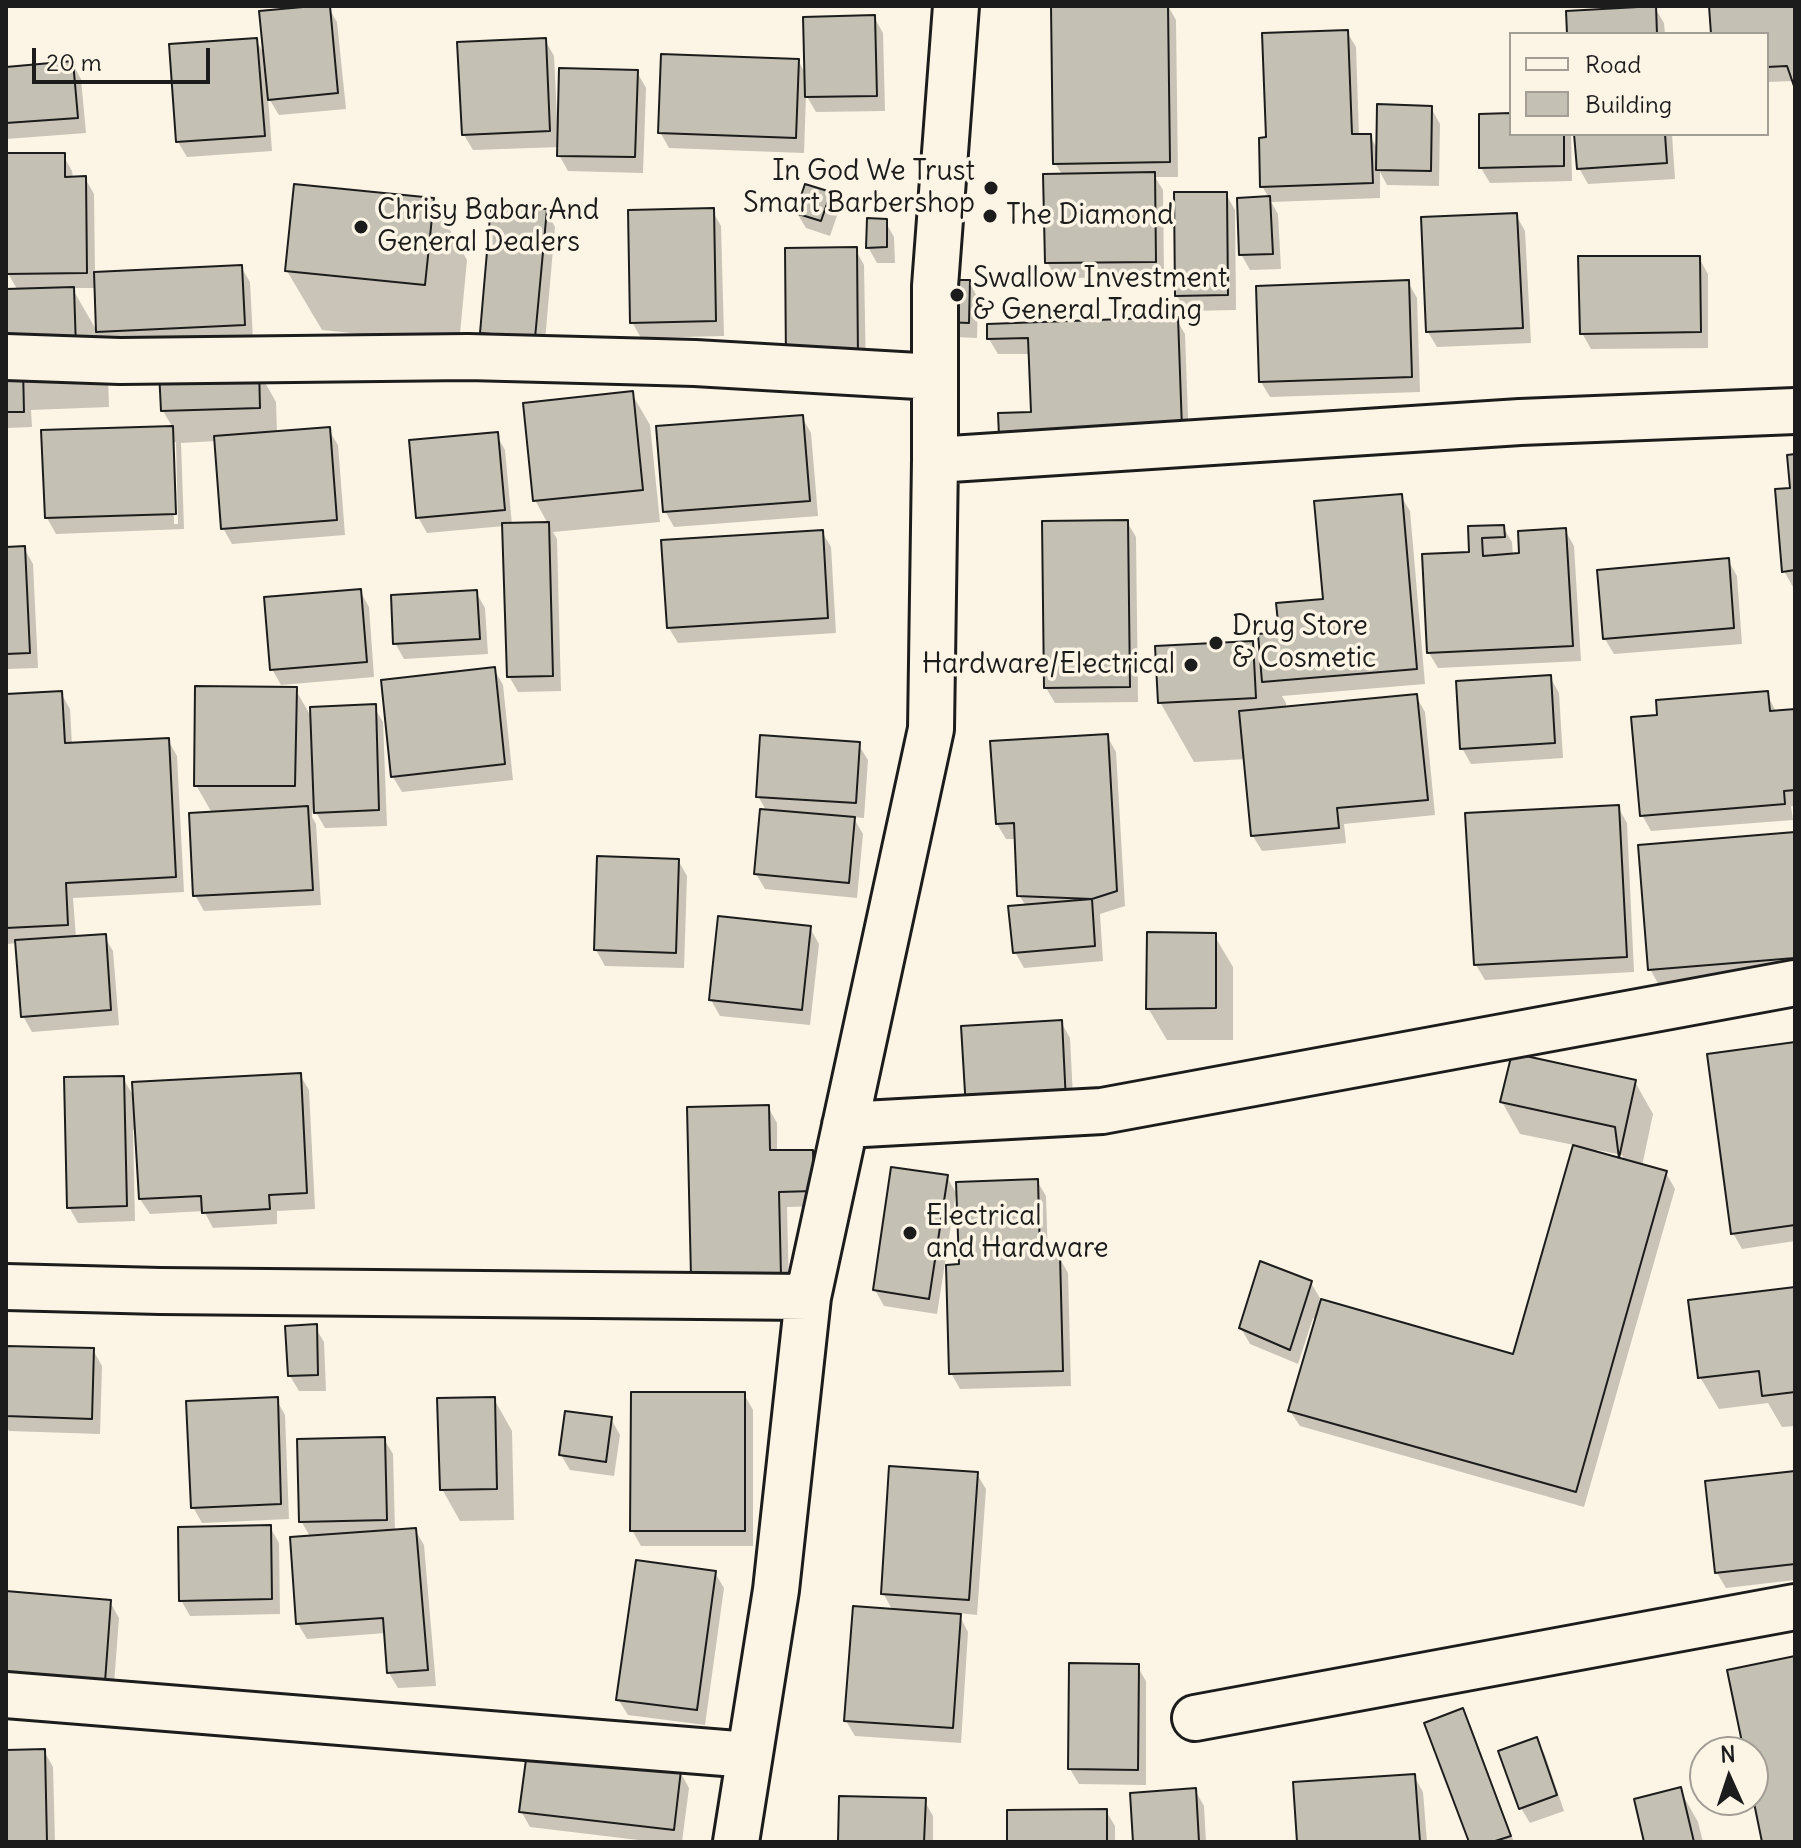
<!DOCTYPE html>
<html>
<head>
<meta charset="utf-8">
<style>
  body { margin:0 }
  #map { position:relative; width:1801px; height:1848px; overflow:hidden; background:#fcf5e5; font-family:Delius,sans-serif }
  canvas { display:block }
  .frame { position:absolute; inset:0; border:8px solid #1c1c1c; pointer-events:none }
  .legend { position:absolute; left:1509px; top:32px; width:260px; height:104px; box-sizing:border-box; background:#fcf5e5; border:2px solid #a29e95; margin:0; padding:10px 14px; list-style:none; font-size:24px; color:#1c1c1c }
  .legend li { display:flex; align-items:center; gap:16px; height:40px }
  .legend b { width:40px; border:2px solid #a29e95 }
  .north { position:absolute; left:1689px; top:1736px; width:80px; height:80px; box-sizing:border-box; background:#fcf5e5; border:2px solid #a29e95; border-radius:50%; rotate:357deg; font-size:22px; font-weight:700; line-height:32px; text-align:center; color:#1c1c1c }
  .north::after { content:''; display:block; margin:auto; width:28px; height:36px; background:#1c1c1c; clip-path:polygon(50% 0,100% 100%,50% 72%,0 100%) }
  .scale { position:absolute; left:32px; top:48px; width:178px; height:36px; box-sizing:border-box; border:4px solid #1c1c1c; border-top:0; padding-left:10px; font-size:24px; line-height:28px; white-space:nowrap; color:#1c1c1c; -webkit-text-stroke:6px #fcf5e5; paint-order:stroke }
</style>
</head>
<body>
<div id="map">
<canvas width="1801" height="1848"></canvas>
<div class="frame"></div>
<ul class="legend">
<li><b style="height:10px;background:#fcf5e5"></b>Road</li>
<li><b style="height:22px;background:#c4c0b3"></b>Building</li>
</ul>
<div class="north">N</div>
<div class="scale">20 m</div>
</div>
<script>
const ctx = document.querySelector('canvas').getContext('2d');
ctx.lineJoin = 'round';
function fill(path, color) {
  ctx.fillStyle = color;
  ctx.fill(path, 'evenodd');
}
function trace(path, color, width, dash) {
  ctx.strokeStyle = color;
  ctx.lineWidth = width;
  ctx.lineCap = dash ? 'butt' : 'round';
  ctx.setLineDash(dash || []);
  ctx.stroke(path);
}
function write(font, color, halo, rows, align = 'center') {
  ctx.font = font + ' Delius,sans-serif';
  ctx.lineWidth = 7;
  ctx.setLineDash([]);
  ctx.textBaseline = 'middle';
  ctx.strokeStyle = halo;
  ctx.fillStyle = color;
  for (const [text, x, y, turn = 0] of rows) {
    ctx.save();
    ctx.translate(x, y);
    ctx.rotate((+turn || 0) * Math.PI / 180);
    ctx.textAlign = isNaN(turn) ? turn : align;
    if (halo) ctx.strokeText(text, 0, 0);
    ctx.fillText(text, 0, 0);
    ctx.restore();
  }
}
fill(new Path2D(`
  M1053,6H1168L1176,20L1178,177H1155L1163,190L1164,277L1056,278L1047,262L1063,176L1055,163Z
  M1711,6H1795V83L1794,81L1767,82V34H1713Z
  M328,7L337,22L346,109L279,115L268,97L272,151L187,157L178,142L256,40L266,57Z
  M1655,8L1664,23L1665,34H1569Z
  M874,17L883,33L885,111L816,112L806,95L804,153L669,148L660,132L798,60L806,75Z
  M1347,32L1356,47L1359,136H1370L1378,150L1431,108L1440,124L1439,186L1387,185L1380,172V198L1271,202L1278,214L1281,269L1250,270L1241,254L1269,198L1262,186L1268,139Z
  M545,40L554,56L557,117H560L637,72L646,88L643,173L568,171L559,155L560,147L473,150L464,135Z
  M72,63L81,79L86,133L6,139V69Z
  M1511,115V134H1571L1572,181L1490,183L1481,168Z
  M1576,134H1672L1675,179L1588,184L1579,168Z
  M6,155H63L72,171L73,178H85L94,194L95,274L241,267L250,282L253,340L107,347L109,407L31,410L32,427L6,428V285L10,291H18L8,273ZM72,288H96L98,333Z
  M830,194L839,210L830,236L806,228L797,213Z
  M1226,194L1235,210L1236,310L1186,311L1177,296Z
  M433,200L467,260L459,344L322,330L287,271Z
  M712,210L721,226L724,336L641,338L632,322Z
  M546,211L555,227L544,352L491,348L482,332Z
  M1516,215L1525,231L1531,343L1437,347L1428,332Z
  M885,221L894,237L895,263H877L868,247Z
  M855,249L864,265L866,375L797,376Z
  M1699,258L1708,274V348L1591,349L1582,333Z
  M969,282L978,298L977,338L955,337L946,322Z
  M1408,282L1417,298L1420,392L1270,397L1261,382Z
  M1176,319L1185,334L1189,445L1033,414L1031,354H998L989,339Z
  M258,370L276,402L277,433L328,429L338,445L345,535L232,544L223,528L216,441L181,443L184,529L56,534L47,518L43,432L173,428L163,411ZM172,442H176L178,524H174Z
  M632,394L650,425L660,522L553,532L557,539L561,691L518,692L509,676L504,526L427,533L418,517L496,434L505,450L512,525L548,524L535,500Z
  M802,417L811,433L818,516L674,527L665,511Z
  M1795,456V587H1793L1784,571Z
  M1401,496L1410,511L1425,684L1282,696L1286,703V709L1416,696L1425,712L1435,815L1344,824L1346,843L1262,851L1253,836L1246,759L1194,762L1160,702L1252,643L1263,662L1281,633L1325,601Z
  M1127,522L1136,537L1138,702L1055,703L1046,688Z
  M1503,527L1512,542L1513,556L1521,555L1565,530L1574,546L1581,661L1438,668L1429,653L1471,554L1470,528Z
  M822,532L831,547L836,633L678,643L669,628Z
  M24,548L33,564L38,668L6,669V549Z
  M1728,560L1737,576L1742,644L1614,654L1605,639Z
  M360,591L369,607L374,677L281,685L272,669Z
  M476,592L485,608L488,654L404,659L395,643Z
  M494,669L503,685L513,780L402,792L393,777Z
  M1550,677L1559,693L1563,758L1471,764L1462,748Z
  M295,689L312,718L374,707L383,722L387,826L325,828L313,807L312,817L316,824L321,905L204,911L195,895L212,813L196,785Z
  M61,693L70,709L72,745L168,740L177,756L184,892L73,898L76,938L104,936L113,951L119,1025L32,1032L23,1016L18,943L6,944V696Z
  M1767,694L1776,712L1795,711V806H1791L1793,820L1651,831L1642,815L1659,717Z
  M1107,736L1116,752L1125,906L1100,914L1103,961L1024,968L1015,952L1026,906L1019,895L1016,839H1006L997,824Z
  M858,744L868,760L864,818L853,817L863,834L857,898L765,889L756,874L767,812L758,796Z
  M1618,807L1627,823L1634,972L1485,980L1476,965Z
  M1795,834V974L1659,985L1650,969Z
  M678,860L687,876L684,968L605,966L596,950Z
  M810,928L819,944L810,1025L720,1016L711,1000Z
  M1214,935L1233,967V1040H1167L1148,1008Z
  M1061,1022L1070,1038L1074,1118L977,1124Z
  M1795,1044V1241L1742,1249L1733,1233Z
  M300,1075L309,1090L315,1209L277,1211V1224L213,1228L204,1211L150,1214L140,1199L137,1129L133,1130L135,1221L78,1223L69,1207L123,1078L135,1099Z
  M1635,1082L1653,1114L1642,1166L1666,1173L1675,1189L1584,1507L1300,1426L1290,1411L1317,1320L1313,1318L1298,1364L1250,1344L1241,1328L1311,1283L1320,1298L1319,1301L1514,1357L1574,1145L1520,1134L1502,1102ZM1597,1150L1622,1155L1625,1161L1597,1153Z
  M768,1107L777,1123V1152H812L821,1168L822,1206L787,1207L789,1291L702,1292Z
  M947,1177L956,1193L937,1314L884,1306L875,1290Z
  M1037,1181L1046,1196L1048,1258L1059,1257L1068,1273L1071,1386L960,1389L951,1373L961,1266Z
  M1795,1289V1426L1782,1427L1768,1403L1719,1409L1700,1377Z
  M315,1327L324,1342L326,1391H299L290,1376Z
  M6,1348L93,1350L102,1366L100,1434L9,1431L6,1425Z
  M744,1394L753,1410V1546H641L632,1530Z
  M276,1399L285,1415L289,1519L202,1523L193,1507Z
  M494,1399L512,1431L514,1520L460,1521L442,1489Z
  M611,1419L620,1435L614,1476L570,1470L561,1455Z
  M384,1439L393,1454L395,1531L415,1530L424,1545L436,1686L398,1688L389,1673L386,1633L307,1639L298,1624L311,1538L301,1521Z
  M1795,1473V1580L1726,1588L1717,1573Z
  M977,1474L986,1489L977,1615L958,1613L968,1632L961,1743L855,1736L846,1721L893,1611L883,1593Z
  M270,1527L279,1543L280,1614L190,1616L181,1600Z
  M715,1573L724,1588L705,1725L628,1715L618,1699Z
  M6,1593L110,1602L119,1618L113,1697Z
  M1137,1666L1146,1681V1785L1079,1784L1070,1769Z
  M1462,1711L1471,1726L1514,1842H1471Z
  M1536,1739L1545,1755L1564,1811L1530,1823L1521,1808Z
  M44,1751L53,1767L55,1842H6V1752Z
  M680,1772L689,1788L682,1842H655L530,1827L521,1811Z
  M1414,1776L1423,1792L1427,1842H1299Z
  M1195,1790L1204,1806L1206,1842H1135Z
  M1680,1790L1698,1822L1703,1842H1646Z
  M924,1800L933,1816V1842H840Z
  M1106,1811L1115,1826V1842H1009Z`), '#0003');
const building = new Path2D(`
  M314,6H330L338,93L268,100L259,11Z
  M1051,6H1168L1170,162L1053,164Z
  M1656,6L1657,34H1567L1566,11Z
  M1709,6H1795V89L1787,66L1767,67V34H1711Z
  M875,15L877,96L805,97L803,17Z
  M1348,30L1352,134H1371L1373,183L1260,187L1259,138L1266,137L1262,33Z
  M257,38L265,136L176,142L169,44Z
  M546,38L550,131L462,135L457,42Z
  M661,54L799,59L796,138L658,133Z
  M73,61L78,118L6,123V67Z
  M559,68L638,70L635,157L557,156Z
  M1377,104L1432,106L1431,171L1376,170Z
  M1511,113V134H1564V166L1479,168V114Z
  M1574,134H1665L1667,163L1577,169Z
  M6,153H65V177L86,176L87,273L6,274Z
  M1155,172L1156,262L1045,263L1043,174Z
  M294,184L434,198L425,285L285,271Z
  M805,184L831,192L821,221L795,213Z
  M1174,192H1227L1228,295L1175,296Z
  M1270,196L1273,254L1239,255L1237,198Z
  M491,205L547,209L535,338L480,333Z
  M714,208L716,321L630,323L628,210Z
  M1517,213L1523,328L1426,332L1421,217Z
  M867,218L887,219V247L866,248Z
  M857,247L858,360L786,361L785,248Z
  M1578,256H1700L1701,332L1580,334Z
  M242,265L245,325L96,332L94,272Z
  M945,280H970L969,323L944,322Z
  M1409,280L1412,377L1259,382L1256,286Z
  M74,287L76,348L6,351V289Z
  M1178,317L1182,429L999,436L998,413L1031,412L1028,338L987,339V324Z
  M23,368L24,412H6V369Z
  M259,368L260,408L161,411L159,371Z
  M633,391L643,490L533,501L523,403Z
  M803,415L810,501L663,512L656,426Z
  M173,426L176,514L45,518L41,430Z
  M330,427L337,520L221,529L214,436Z
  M498,432L505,510L416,518L409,440Z
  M1795,454V570L1782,572L1775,489L1790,488L1787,455Z
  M1402,494L1417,669L1262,682L1258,634L1279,632L1276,603L1323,599L1314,501Z
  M1128,520L1130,687L1044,688L1042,521Z
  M549,522L553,676L507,677L502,523Z
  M1504,525L1505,537L1482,538L1483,556L1519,553L1518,531L1566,528L1573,646L1427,653L1422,554L1469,552L1468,526Z
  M823,530L828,618L667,628L661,540Z
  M25,546L30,653L6,654V547Z
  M1729,558L1734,628L1603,639L1597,570Z
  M361,589L367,662L270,670L264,597Z
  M477,590L480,639L393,644L391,595Z
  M1253,641L1256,698L1158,703L1155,646Z
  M495,667L505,764L391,777L381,680Z
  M1551,675L1555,743L1460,749L1456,681Z
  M195,686L297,687L295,786H194Z
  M62,691L65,743L169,738L176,877L66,883L68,925L6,928V694Z
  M1768,691L1770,711L1795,709V790L1784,791L1785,804L1640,816L1631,717L1657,715L1656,700Z
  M1417,694L1428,800L1337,808L1339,828L1251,836L1239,711Z
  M376,704L379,810L314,813L310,707Z
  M1108,734L1117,891L1092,899L1017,896L1014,823L996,824L990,741Z
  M760,735L860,742L856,803L756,797Z
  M1619,805L1627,957L1474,965L1465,813Z
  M308,806L313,890L193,896L189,813Z
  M760,809L855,817L849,883L754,874Z
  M1795,832V958L1648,970L1638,845Z
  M597,856L679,859L676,953L594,950Z
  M1092,899L1095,946L1013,953L1008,906Z
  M718,916L811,926L802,1010L709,1000Z
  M1147,932L1216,933V1008L1146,1009Z
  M106,934L111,1010L21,1017L15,940Z
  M1062,1020L1066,1102L966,1109L961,1026Z
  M1795,1042V1225L1731,1234L1707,1054Z
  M1512,1053L1636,1080L1619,1158L1615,1127L1500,1102Z
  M301,1073L307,1193L269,1195L270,1209L202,1213L201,1196L139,1199L132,1082Z
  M124,1076L127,1206L67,1208L64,1077Z
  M769,1105L770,1150H813L814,1191L779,1192L781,1276L691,1277L687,1107Z
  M1573,1145L1667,1171L1576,1492L1288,1411L1321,1299L1513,1354Z
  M891,1167L948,1175L929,1299L873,1290Z
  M1038,1179L1040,1256L1060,1255L1063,1371L949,1374L946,1265L959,1264L956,1182Z
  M1260,1261L1312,1281L1290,1350L1239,1328Z
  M1795,1287V1392L1762,1396L1759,1371L1698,1378L1688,1300Z
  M317,1324L318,1375L288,1376L285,1326Z
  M6,1346L94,1348L92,1419L6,1416Z
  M631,1392H745V1531H630Z
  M278,1397L281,1504L191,1508L186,1401Z
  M495,1397L497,1489L440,1490L437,1398Z
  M565,1411L612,1417L606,1462L559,1455Z
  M385,1437L387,1520L299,1522L297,1439Z
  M889,1466L978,1472L969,1600L881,1594Z
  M1795,1471V1564L1715,1573L1705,1481Z
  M271,1525L272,1599L179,1601L178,1527Z
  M416,1528L428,1670L387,1673L383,1618L296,1624L290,1537Z
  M636,1560L716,1571L697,1710L616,1700Z
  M6,1591L111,1600L105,1682L6,1674Z
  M853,1606L961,1614L953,1728L844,1721Z
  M1795,1656V1842H1762L1753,1798V1752H1744L1727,1670Z
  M1069,1663L1139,1664L1138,1770L1068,1769Z
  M1463,1708L1511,1836L1492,1842H1469L1424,1723Z
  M1537,1737L1557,1795L1519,1809L1498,1751Z
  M45,1749L47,1842H6V1750Z
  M527,1752L681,1770L674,1830L519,1812Z
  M1415,1774L1420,1842H1297L1293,1782Z
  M1681,1787L1694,1842H1644L1634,1799Z
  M1196,1788L1199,1842H1133L1130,1793Z
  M839,1796L926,1798L924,1842H838Z
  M1107,1809V1842H1007V1810Z`);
fill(building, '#c4c0b3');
trace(building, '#1c1c1c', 2);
const minor = new Path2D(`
  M6,357L120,361L468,357L695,363L935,377
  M935,460L1520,422L1795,411
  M845,1125L1102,1111L1795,983
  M6,1287L160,1291L808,1297
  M6,1695L749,1755
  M1195,1718L1795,1607
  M736,1842L776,1590L808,1297L931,729L935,460V286L956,6`);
trace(minor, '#1c1c1c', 50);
trace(minor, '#fcf5e5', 44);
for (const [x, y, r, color] of [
  [991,188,8,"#1c1c1c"],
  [990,216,8,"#1c1c1c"],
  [361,227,8,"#1c1c1c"],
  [957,295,8,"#1c1c1c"],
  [1216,643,8,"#1c1c1c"],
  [1191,665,8,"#1c1c1c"],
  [910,1233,8,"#1c1c1c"]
]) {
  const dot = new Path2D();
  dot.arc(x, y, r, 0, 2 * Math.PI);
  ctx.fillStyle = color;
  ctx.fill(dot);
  trace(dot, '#fcf5e5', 3);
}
write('28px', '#1c1c1c', '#fcf5e5', [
  ["In God We Trust",975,172,"right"],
  ["Smart Barbershop",975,204,"right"],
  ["Chrisy Babar And",377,211],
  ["General Dealers",377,243],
  ["The Diamond",1006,216],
  ["Swallow Investment",973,279],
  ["& General Trading",973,311],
  ["Drug Store",1232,627],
  ["& Cosmetic",1232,659],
  ["Hardware/Electrical",1175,665,"right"],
  ["Electrical",926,1217],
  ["and Hardware",926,1249]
], 'left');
</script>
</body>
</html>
